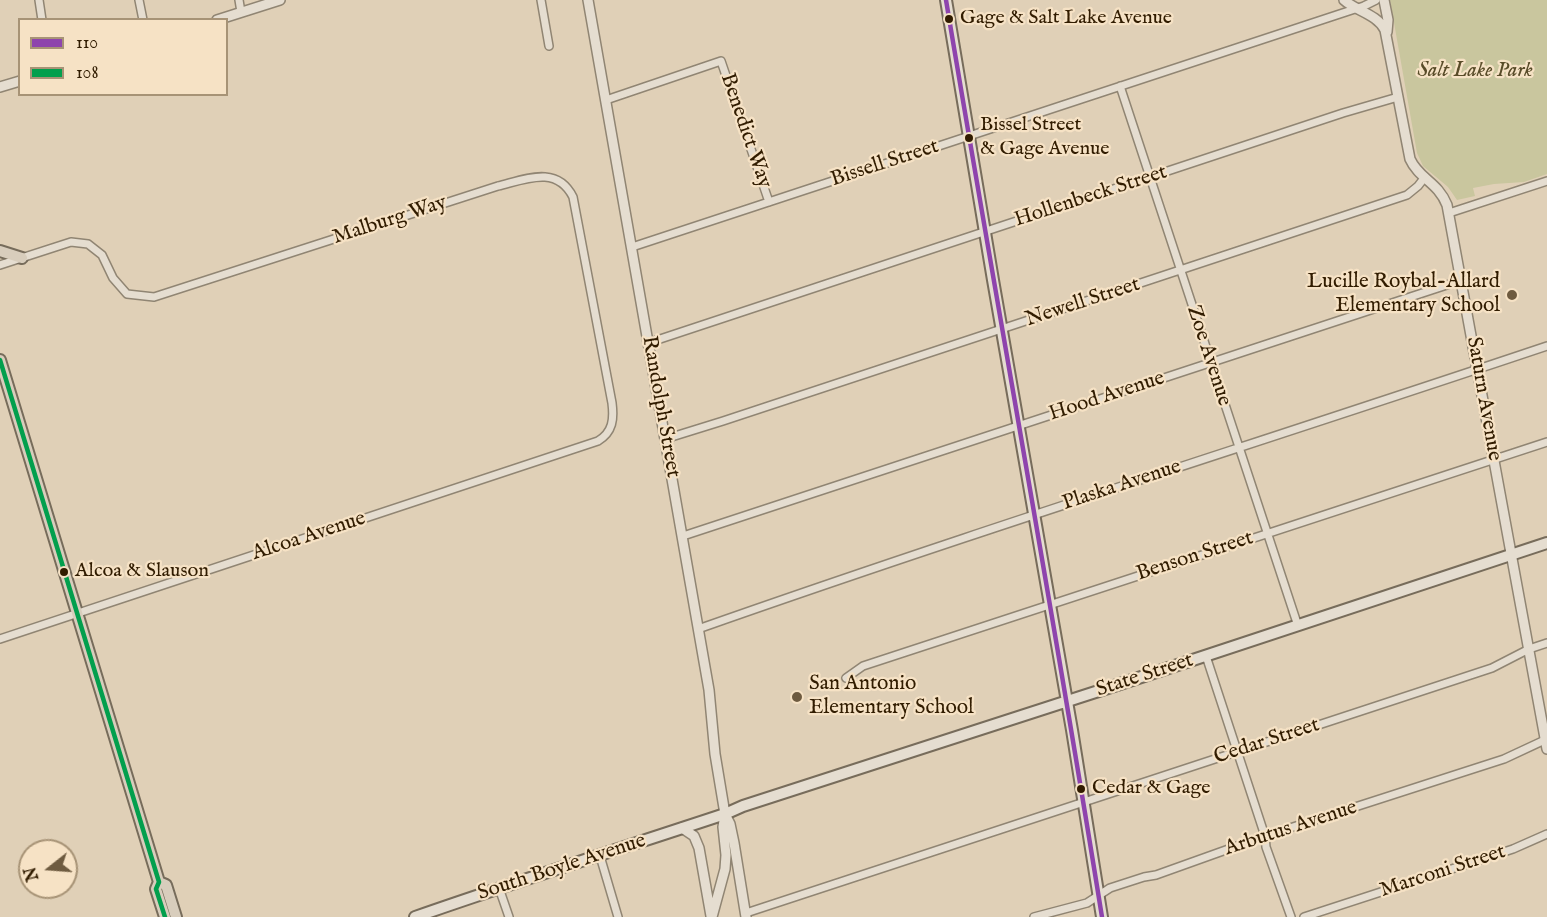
<!DOCTYPE html>
<html>
<head>
<meta charset="utf-8">
<style>
  body { margin:0 }
  #map { position:relative; width:1547px; height:917px; overflow:hidden; background:#e0d0b7; font-family:"IM FELL English",serif }
  canvas { display:block }
  .legend { position:absolute; left:18px; top:18px; width:210px; height:78px; box-sizing:border-box; background:#f6e2c5; border:2px solid #a79376; margin:0; padding:8px 10px; list-style:none; font-size:18px; color:#311c00 }
  .legend li { display:flex; align-items:center; gap:12px; height:30px }
  .legend b { width:30px; border:2px solid #a79376 }
  .north { position:absolute; left:18px; top:839px; width:60px; height:60px; box-sizing:border-box; background:#f6e2c5; border:2px solid #a79376; border-radius:50%; rotate:253deg; font-size:16px; font-weight:700; line-height:24px; text-align:center; color:#311c00 }
  .north::after { content:''; display:block; margin:auto; width:21px; height:27px; background:#6e5b40; clip-path:polygon(50% 0,100% 100%,50% 72%,0 100%) }
</style>
</head>
<body>
<div id="map">
<canvas width="1547" height="917"></canvas>
<ul class="legend">
<li><b style="height:8px;background:#8e44ad"></b>110</li>
<li><b style="height:8px;background:#029f4d"></b>108</li>
</ul>
<div class="north">N</div>
</div>
<script>
const ctx = document.querySelector('canvas').getContext('2d');
ctx.lineJoin = 'round';
function fill(path, color) {
  ctx.fillStyle = color;
  ctx.fill(path, 'evenodd');
}
function trace(path, color, width, dash) {
  ctx.strokeStyle = color;
  ctx.lineWidth = width;
  ctx.lineCap = dash ? 'butt' : 'round';
  ctx.setLineDash(dash || []);
  ctx.stroke(path);
}
function write(font, color, halo, rows, align = 'center') {
  ctx.font = font + ' "IM FELL English",serif';
  ctx.lineWidth = 4.5;
  ctx.setLineDash([]);
  ctx.textBaseline = 'middle';
  ctx.strokeStyle = halo;
  ctx.fillStyle = color;
  for (const [text, x, y, turn = 0] of rows) {
    ctx.save();
    ctx.translate(x, y);
    ctx.rotate((+turn || 0) * Math.PI / 180);
    ctx.textAlign = isNaN(turn) ? turn : align;
    if (halo) ctx.strokeText(text, 0, 0);
    ctx.fillText(text, 0, 0);
    ctx.restore();
  }
}
fill(new Path2D(`
  M1390,0H1547V174L1524,182L1494,184L1473,188L1475,196L1457,200L1448,187L1423,166L1417,153Z`), '#c9c69e');
const minor = new Path2D(`
  M39,0L42,20
  M139,0L143,20
  M239,0L241,12
  M541,0L549,46
  M1120,86L1298,626
  M606,100L721,61L769,202
  M1449,213L1547,181
  M632,247L1364,6L1376,0
  M0,265L71,242L88,244L102,255L113,278L127,294L154,297L498,186C526,179 557,165 573,197L612,403C614,419 613,432 598,441L0,639
  M648,343L1343,113L1398,97
  M665,439L723,421L1407,195L1418,186L1425,177
  M683,536L1462,280
  M698,629C979,530 1264,441 1547,346
  M1206,656L1265,836L1266,847L1291,917
  M846,678L863,666L1547,442
  M600,856L618,917
  M499,888L509,917
  M746,913L1492,668L1529,649L1547,643
  M1034,917L1087,903L1110,888L1144,877L1156,875L1265,836L1504,759L1547,739
  M1304,917L1513,849L1547,834`);
const tertiary = new Path2D(`
  M588,0L709,690L715,754L725,814L730,824L734,843L746,917
  M1344,0C1356,11 1377,14 1385,30L1410,159C1419,179 1438,182 1447,205L1547,749
  M1384,0L1388,20L1387,32
  M217,20L280,0
  M0,87L20,81
  M682,828L694,836L699,848L711,916
  M712,917L725,869L726,855L723,827L725,814`);
const secondary = new Path2D(`
  M946,0L993,280L1072,730L1102,917
  M415,917C518,881 622,848 725,814L743,806L1111,687L1547,543`);
const primary = new Path2D(`
  M0,251L22,258
  M0,360L159,882L156,889L165,917
  M159,882L166,885L176,917`);
trace(minor, '#908573', 10);
trace(tertiary, '#908573', 12);
trace(secondary, '#776c5b', 14);
trace(primary, '#776c5b', 14);
trace(minor, '#e5ddd0', 7);
trace(tertiary, '#e5ddd0', 9);
trace(secondary, '#e5ddd0', 10);
trace(primary, '#d8cdbc', 10);
trace(new Path2D(`
  M946,0C997,306 1053,611 1102,917`), '#8e44ad', 4.5);
trace(new Path2D(`
  M0,360L159,882L156,889L165,917`), '#029f4d', 4.5);
for (const [x, y, r, color] of [
  [949,19,5,"#311c00"],
  [969,138,5,"#311c00"],
  [1512,295,6,"#6e5b40"],
  [64,572,5,"#311c00"],
  [797,697,6,"#6e5b40"],
  [1081,789,5,"#311c00"]
]) {
  const dot = new Path2D();
  dot.arc(x, y, r, 0, 2 * Math.PI);
  ctx.fillStyle = color;
  ctx.fill(dot);
  trace(dot, '#f6e2c5', 2);
}
write('20px', '#311c00', '#f6e2c5', [
  ["Gage & Salt Lake Avenue",960,19],
  ["Bissel Street",980,126],
  ["& Gage Avenue",980,150],
  ["Alcoa & Slauson",75,572],
  ["Cedar & Gage",1092,789]
], 'left');
write('italic 21px', '#594c29', '#f6e2c5', [
  ["Salt Lake Park",1475,72]
]);
write('21px', '#311c00', '#f6e2c5', [
  ["Benedict Way",745,131,71],
  ["Bissell Street",885,164,-18],
  ["Hollenbeck Street",1091,197,-18],
  ["Malburg Way",390,221,-18],
  ["Newell Street",1083,303,-18],
  ["Zoe Avenue",1208,356,72],
  ["Hood Avenue",1107,397,-18],
  ["Saturn Avenue",1483,399,80],
  ["Randolph Street",660,407,80],
  ["Plaska Avenue",1122,486,-18],
  ["Alcoa Avenue",309,537,-18],
  ["Benson Street",1195,557,-18],
  ["State Street",1145,676,-18],
  ["Cedar Street",1267,742,-18],
  ["Arbutus Avenue",1291,829,-18],
  ["South Boyle Avenue",562,868,-18],
  ["Marconi Street",1443,872,-18]
]);
write('21px', '#311c00', '#f6e2c5', [
  ["Lucille Roybal-Allard",1500,283],
  ["Elementary School",1500,307],
  ["San Antonio",809,685,"left"],
  ["Elementary School",809,709,"left"]
], 'right');
</script>
</body>
</html>
